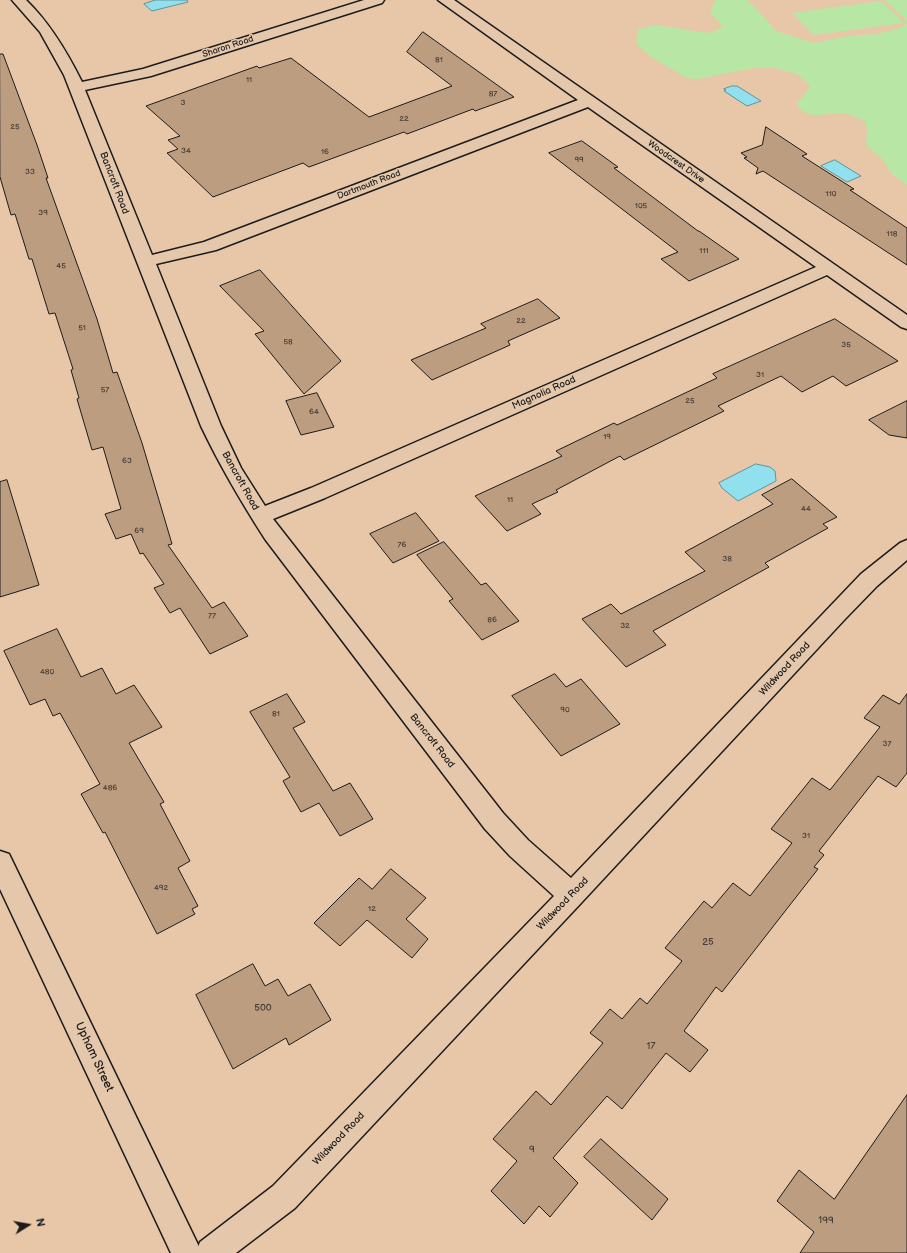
<!DOCTYPE html>
<html>
<head>
<meta charset="utf-8">
<style>
  body { margin:0 }
  #map { position:relative; width:907px; height:1253px; overflow:hidden; background:#e8c7a8; font-family:"Balsamiq Sans",sans-serif }
  canvas { display:block }
  .north { position:absolute; left:8px; top:1205px; width:40px; height:40px; -webkit-text-stroke:3px #e5c8ac; paint-order:stroke; rotate:79deg; font-size:11px; font-weight:700; line-height:16px; text-align:center; color:#1c1c1c }
  .north::after { content:''; display:block; margin:auto; width:14px; height:18px; background:#1c1c1c; clip-path:polygon(50% 0,100% 100%,50% 72%,0 100%) }
</style>
</head>
<body>
<div id="map">
<canvas width="907" height="1253"></canvas>
<div class="north">N</div>
</div>
<script>
const ctx = document.querySelector('canvas').getContext('2d');
ctx.lineJoin = 'round';
function fill(path, color) {
  ctx.fillStyle = color;
  ctx.fill(path, 'evenodd');
}
function trace(path, color, width, dash) {
  ctx.strokeStyle = color;
  ctx.lineWidth = width;
  ctx.lineCap = dash ? 'butt' : 'round';
  ctx.setLineDash(dash || []);
  ctx.stroke(path);
}
function write(font, color, halo, rows, align = 'center') {
  ctx.font = font + ' "Balsamiq Sans",sans-serif';
  ctx.lineWidth = 3;
  ctx.setLineDash([]);
  ctx.textBaseline = 'middle';
  ctx.strokeStyle = halo;
  ctx.fillStyle = color;
  for (const [text, x, y, turn = 0] of rows) {
    ctx.save();
    ctx.translate(x, y);
    ctx.rotate((+turn || 0) * Math.PI / 180);
    ctx.textAlign = isNaN(turn) ? turn : align;
    if (halo) ctx.strokeText(text, 0, 0);
    ctx.fillText(text, 0, 0);
    ctx.restore();
  }
}
fill(new Path2D(`
  M716,0H747L753,5L776,31L814,43L848,36L876,34L900,28L907,23V185L891,173L882,159L866,145L867,130L865,121C859,119 853,115 847,114C829,110 806,124 796,103L802,98L810,86L799,75L776,68H754L697,79L686,78L650,56L636,44L638,29L656,25L708,33L723,27L710,12Z
  M884,0H907V21L887,2Z
  M881,1L904,23L814,35L792,13Z`), '#b8e6a4');
const water = new Path2D(`
  M156,0H187L188,2L152,11L144,4Z
  M732,86H737L761,101L747,106L724,91L726,90L724,89Z
  M835,160L861,176L847,182L821,166Z
  M756,464L770,467L775,471L776,481L738,501L722,488L719,483Z`);
fill(water, '#90e0ed');
trace(water, '#629299', 1);
const building = new Path2D(`
  M423,32L514,97L475,111L473,109L407,134L404,132L309,167L303,163L213,197L167,153L178,149L168,140L180,136L146,106L257,66L259,68L291,58L369,117L452,86L407,52Z
  M0,54H3L37,145L48,178H46L97,319L113,373L117,372L142,443L172,544L168,545L212,608L224,602L248,636L210,654L180,608L170,613L154,588L164,584L143,553L140,554L131,534L116,539L105,514L121,509L103,447L92,450L77,399L79,398L71,370L73,369L55,313L49,314L32,259H29L15,214L11,215L0,177Z
  M766,127L807,154L802,156L854,189L850,190L907,228V265L763,171L756,174L758,168L744,158L747,157L741,153L762,145Z
  M582,141L618,167L614,168L698,231H699L739,259L689,281L661,259L678,252L549,153Z
  M260,270L341,361L304,394L255,334L264,331L220,286Z
  M538,299L560,318L508,341L510,345L432,380L411,360L486,328L481,324Z
  M835,319L898,361L846,386L833,376L802,392L781,376L718,406L724,411L624,460L620,456L556,490L558,492L532,504L541,514L507,531L475,496L562,456L556,451L614,423L617,425L717,378L713,374Z
  M317,393L334,427L301,435L286,401Z
  M907,401V438L889,435L869,420Z
  M792,479L837,517L823,524L828,528L765,563L769,567L653,631L666,645L626,667L582,619L611,604L621,614L705,571L685,552L773,504L762,495Z
  M7,480L39,585L0,597V482Z
  M416,513L439,541L393,563L370,534Z
  M444,542L481,585L486,583L519,621L482,640L449,601L453,599L417,555Z
  M57,629L81,677L102,668L116,694L134,685L162,727L129,743L164,802L160,804L190,861L178,868L198,906L192,909L195,914L157,934L105,832L103,833L81,794L100,784L60,713L53,716L45,699L30,705L4,651Z
  M555,674L566,687L581,679L620,724L561,756L512,696Z
  M287,694L305,722L293,728L333,791L350,783L373,819L340,836L319,803L301,812L283,781L290,777L250,712Z
  M907,694V773L896,787L878,776L819,851L824,855L814,867L818,869L722,992L716,987L684,1031L708,1050L690,1072L666,1053L622,1109L607,1096L553,1158L578,1183L550,1217L539,1206L524,1224L491,1191L517,1161L493,1139L536,1091L551,1105L603,1043L590,1033L610,1009L622,1019L640,998L647,1004L682,961L665,948L704,901L712,908L733,883L750,896L792,843L771,829L812,778L830,790L880,727L864,718L883,695L899,704Z
  M391,869L426,898L406,919L428,939L412,958L367,920L340,946L314,923L359,878L372,889Z
  M253,964L265,986L278,979L288,996L310,984L331,1020L289,1045L286,1038L233,1069L196,995Z
  M907,1095V1253H800L814,1232L777,1201L799,1170L834,1199Z
  M601,1139L668,1199L652,1220L584,1157Z`);
fill(building, '#bc9d80');
trace(building, '#1c1c1c', 1);
const street = new Path2D(`
  M12,0H26C50,23 67,52 82,82L143,69L364,0H384L382,3L151,76L85,90L152,255L204,242L578,100L438,0H454L907,315V329L901,327L827,275L325,498L273,519L503,813L528,840L571,878L861,574L900,543L907,540V560L877,586L845,619L581,903L295,1208L236,1253H196L200,1242L273,1186L554,896L510,856L485,829L265,539C242,503 220,466 201,426L64,75L40,32ZM588,107L816,267L311,488L265,506L241,468L221,426L156,264L216,250Z`);
const secondary = new Path2D(`
  M0,851L9,854L202,1253H171L0,889Z`);
trace(street, '#1c1c1c', 3);
trace(secondary, '#1c1c1c', 3);
fill(street, '#e5c8ac');
fill(secondary, '#e5c8ac');
write('8px', '#443c35', null, [
  ["81",439,60],
  ["11",249,80],
  ["87",493,94],
  ["3",183,103],
  ["22",404,119],
  ["25",15,127],
  ["34",186,151],
  ["16",325,152],
  ["99",579,160],
  ["33",30,172],
  ["110",831,194],
  ["105",641,206],
  ["39",43,213],
  ["118",892,234],
  ["111",704,251],
  ["45",61,266],
  ["22",521,321],
  ["51",82,328],
  ["58",288,342],
  ["35",846,345],
  ["31",760,375],
  ["57",105,390],
  ["25",690,401],
  ["64",314,412],
  ["19",607,437],
  ["63",127,461],
  ["11",510,500],
  ["44",806,509],
  ["69",139,531],
  ["76",402,545],
  ["38",727,559],
  ["77",212,616],
  ["86",492,620],
  ["32",625,626],
  ["480",47,672],
  ["90",565,710],
  ["81",276,714],
  ["37",887,744],
  ["486",110,788],
  ["31",806,836],
  ["492",161,888],
  ["12",372,909]
]);
write('9px', '#1c1c1c', '#e5c8ac', [
  ["Sharon Road",228,47,-18],
  ["Woodcrest Drive",676,162,35],
  ["Dartmouth Road",369,185,-21]
]);
write('10px', '#1c1c1c', '#e5c8ac', [
  ["Bancroft Road",114,183,69],
  ["Magnolia Road",544,393,-24],
  ["Bancroft Road",240,481,61],
  ["Wildwood Road",785,669,-47],
  ["Bancroft Road",432,741,52],
  ["Wildwood Road",563,904,-46],
  ["Wildwood Road",339,1139,-46]
]);
write('10px', '#443c35', null, [
  ["25",708,942],
  ["500",263,1008],
  ["17",651,1046],
  ["9",532,1149],
  ["199",826,1220]
]);
write('12px', '#1c1c1c', '#e5c8ac', [
  ["Upham Street",94,1057,65]
]);
</script>
</body>
</html>
